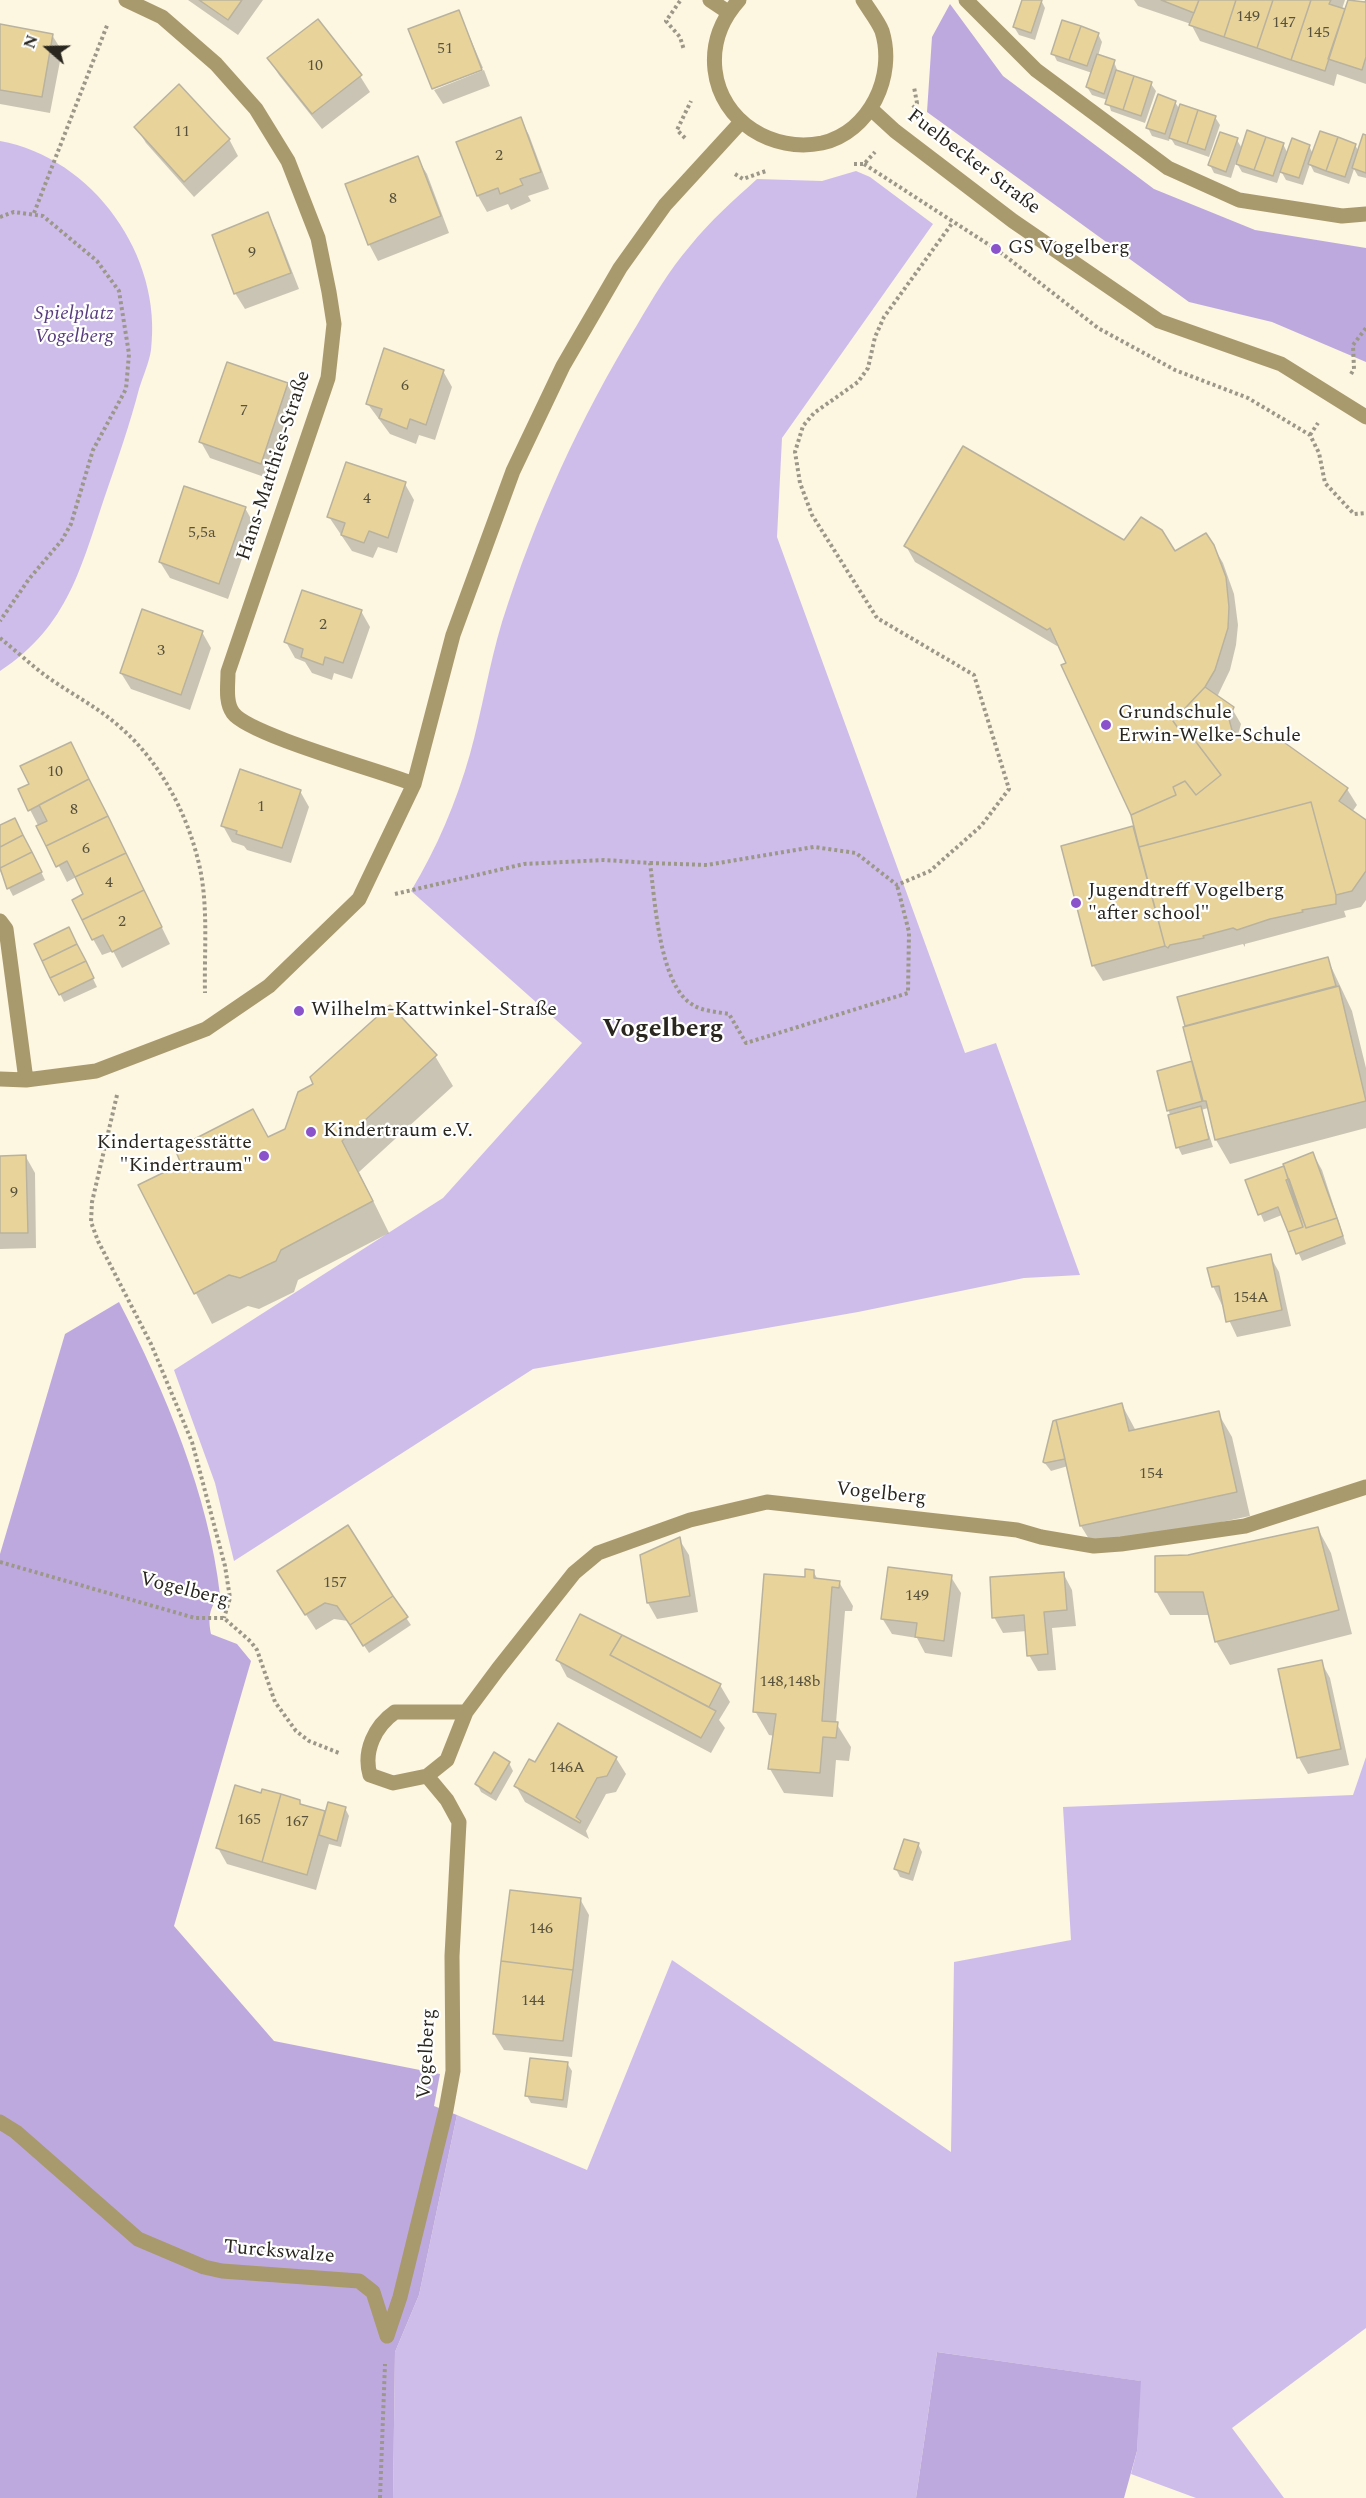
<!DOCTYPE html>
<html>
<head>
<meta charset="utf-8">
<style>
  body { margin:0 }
  #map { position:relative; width:1366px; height:2498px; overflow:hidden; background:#fdf6e1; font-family:Spectral,serif }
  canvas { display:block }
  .north { position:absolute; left:18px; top:18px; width:60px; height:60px; -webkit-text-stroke:4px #fff; paint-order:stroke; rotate:290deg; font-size:16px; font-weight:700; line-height:24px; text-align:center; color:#28261e }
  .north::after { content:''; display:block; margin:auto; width:21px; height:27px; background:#28261e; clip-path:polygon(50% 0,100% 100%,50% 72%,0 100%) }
</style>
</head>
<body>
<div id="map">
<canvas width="1366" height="2498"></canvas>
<div class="north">N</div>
</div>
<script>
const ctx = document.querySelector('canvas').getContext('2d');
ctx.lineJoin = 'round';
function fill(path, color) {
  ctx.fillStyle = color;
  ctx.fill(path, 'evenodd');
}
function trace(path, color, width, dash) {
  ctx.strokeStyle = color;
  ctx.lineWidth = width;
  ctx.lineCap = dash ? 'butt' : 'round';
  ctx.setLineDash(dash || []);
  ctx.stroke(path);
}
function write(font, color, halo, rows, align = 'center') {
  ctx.font = font + ' Spectral,serif';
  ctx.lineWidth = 4.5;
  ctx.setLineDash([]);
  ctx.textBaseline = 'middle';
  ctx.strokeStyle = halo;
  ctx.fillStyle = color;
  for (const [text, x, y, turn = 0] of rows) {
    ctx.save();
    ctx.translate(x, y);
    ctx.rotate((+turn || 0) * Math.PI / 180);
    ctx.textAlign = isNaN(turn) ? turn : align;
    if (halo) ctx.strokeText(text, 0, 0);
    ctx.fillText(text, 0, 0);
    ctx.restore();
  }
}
fill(new Path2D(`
  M0,141C93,158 163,256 151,350C149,363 143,376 139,389C130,424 118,458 106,493C81,566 69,626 0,671Z
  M856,171L870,177L933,224L782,438L777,537L965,1053L996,1043L1080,1275L1024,1278L858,1312L533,1369L234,1561L215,1483L174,1370L443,1198L582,1043L411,891C437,848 456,803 470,754C482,711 489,665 502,622C535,517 580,418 637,325C653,298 669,270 690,246C710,221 734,200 757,179L822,181Z
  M1366,1757V2328L1232,2428L1284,2498H1196L1131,2474L1137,2451L1140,2381L937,2352L916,2498H393L395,2352L419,2295L457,2115L587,2170L672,1960L951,2152L954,1962L1071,1940L1063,1807L1353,1795Z`), '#cebdeb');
fill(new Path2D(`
  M950,4L1003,76L1154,189L1255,230L1366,248V362L1272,322L1189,302L927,112L932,37Z
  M119,1302C165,1391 209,1496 220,1595C209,1608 208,1618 211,1634L237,1644L251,1661L174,1926L274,2041L440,2074L434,2106L457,2115L419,2295L395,2352L393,2498H0V1554L65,1334Z
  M937,2352L1141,2381L1137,2451L1124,2498H916Z`), '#bea9df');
fill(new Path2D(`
  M188,0H263L238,35Z
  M1023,0H1041L1045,8L1035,40L1019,35L1014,27Z
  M1134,0H1345L1342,9L1346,11L1349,0L1366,4V84L1337,74L1334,86L1200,41L1191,24L1138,6Z
  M459,12L483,68L433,87Z
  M0,26L52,35L62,51L50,113L0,104Z
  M1098,34L1102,42L1098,56L1114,62L1118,72L1151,84L1156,91L1145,123L1111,111L1108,100L1092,95L1087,87L1092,73L1057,61L1053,53Z
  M269,59L360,76L370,92L322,129L279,75Z
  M484,70L490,86L443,104L434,90Z
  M1175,102L1180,110L1215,117L1220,125L1209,157L1175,145L1170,137L1169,141L1152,136L1148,128Z
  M520,119L529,135L549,189L528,196L531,201L511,210L508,204L487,212L478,196L458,143Z
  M136,127L229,139L238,156L194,197L146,143Z
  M1366,137V178L1358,176L1354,169L1349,184L1314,172L1310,164L1303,185L1286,180L1281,171L1277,183L1242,172L1236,162L1231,178L1214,173L1210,165L1237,140L1243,150L1283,144L1288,154L1309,146L1313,154L1355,145L1359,152Z
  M417,158L427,174L449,233L378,261L369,244Z
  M267,214L276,230L299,289L245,309L235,293Z
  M443,371L452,387L435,440L419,435L416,444L390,434L367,403Z
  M287,384L296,400L270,479L210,458L201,442Z
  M405,484L414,500L397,553L378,547L373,558L352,551L329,517Z
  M245,508L254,524L228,599L170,578L160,562Z
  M1125,542L1175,553L1213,546L1223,563L1234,594L1238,625L1236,645L1230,670L1217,697L1231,707L1241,724L1238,735L1347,789L1357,805L1352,812L1366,822V900L1361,907L1344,911L1346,917L1245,944V947L1243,944L1103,981L1093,965L1063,847L1135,827L1132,814L1069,664L1059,644L1057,646L915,562L906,546Z
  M361,611L370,627L352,679L334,673L332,680L312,673L305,662L295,658L286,642Z
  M202,632L211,648L190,710L131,689L121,673Z
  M71,744L170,944L122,968L113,951L102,955L93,939L85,895L76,877L67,882L20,790L31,785Z
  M257,774L300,791L309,807L291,863L247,850L244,846L232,842L223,826Z
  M0,827H19L45,880L13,896L0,871Z
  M73,937L97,987L64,1002L36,945Z
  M1327,958L1352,1011L1366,1068V1128L1230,1164L1216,1140L1208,1108L1201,1110L1213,1147L1182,1155L1178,1147L1159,1072L1195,1069L1186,1026Z
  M435,1056L453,1086L359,1172L389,1233L298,1280L294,1292L259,1309L248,1306L212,1324L140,1186L269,1139L286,1130L315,1085Z
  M1313,1154L1322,1170L1346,1244L1302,1261L1282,1215L1264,1222L1247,1181L1283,1168L1287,1175Z
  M0,1157H26L35,1173L36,1248L0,1249Z
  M1270,1256L1279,1272L1291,1326L1237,1337L1213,1286Z
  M1122,1405L1136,1431L1218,1413L1232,1437L1250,1516L1095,1549L1081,1526L1068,1466L1051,1471L1044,1462Z
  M1318,1529L1331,1553L1352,1634L1230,1665L1216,1641L1210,1615H1170L1156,1591L1188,1557Z
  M679,1539L689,1555L698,1612L657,1619L648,1603Z
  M813,1571L818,1580L839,1582L853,1606L852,1611H845L836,1723L851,1747L849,1761L836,1760L833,1797L784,1793L770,1769L775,1736L769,1735L755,1711L806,1579Z
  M1063,1573L1072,1590L1076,1626L1052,1628L1056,1670L1038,1671L1029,1655L1027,1631L1003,1633L994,1617Z
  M951,1577L961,1593L952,1657L925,1653L917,1638L892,1634L882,1618Z
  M288,1587L392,1597L411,1625L369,1653L348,1621L334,1619L316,1630Z
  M580,1616L720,1685L730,1702L719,1720L725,1728L711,1753L567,1677L558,1660Z
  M1321,1662L1330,1678L1349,1765L1308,1774L1299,1758L1280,1670Z
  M616,1758L626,1774L616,1792L606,1794L586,1831L589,1839L525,1802L516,1786L535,1764Z
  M509,1763L513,1771L496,1801L481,1792L477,1784Z
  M262,1794L299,1801L302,1806L326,1815L345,1808L349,1816L341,1847L329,1844L316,1890L227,1864L218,1848Z
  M918,1844L922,1852L913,1881L900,1877L896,1869Z
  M580,1899L589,1915L572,2057L504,2050L494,2034Z
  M567,2063L572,2071L567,2108L531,2103L527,2096Z`), '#0003');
const building = new Path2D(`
  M199,0H242L228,20Z
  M1022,0H1042L1031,33L1013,27Z
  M1161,0H1199L1194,13Z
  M1199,0H1236L1224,37L1189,25Z
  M1236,0H1273L1257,48L1224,37Z
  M1273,0H1311L1291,60L1257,48Z
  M1311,0H1331L1329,4L1345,9L1325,71L1291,60Z
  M1348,0L1365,2L1366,0V57L1362,70L1328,59Z
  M459,10L482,70L432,89L408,29Z
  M318,19L362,75L312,114L267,58Z
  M1062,20L1081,26L1069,60L1051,54Z
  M0,24L53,34L42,97L0,90Z
  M1081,26L1099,33L1087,66L1069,60Z
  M1097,54L1115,60L1104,94L1086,87Z
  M1116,70L1134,76L1123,110L1105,104Z
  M1134,76L1152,82L1141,116L1123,110Z
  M179,84L230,139L184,182L134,127Z
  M1158,94L1176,101L1165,134L1146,128Z
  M1180,104L1198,110L1187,144L1169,138Z
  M1198,110L1216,116L1205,150L1187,144Z
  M521,117L541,172L520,179L523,185L500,194L498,188L477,196L456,142Z
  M1247,130L1266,137L1254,170L1236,164Z
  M1320,131L1338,137L1326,171L1308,164Z
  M1220,132L1238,138L1226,172L1208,165Z
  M1363,134L1366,135V173L1352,168Z
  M1266,137L1284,143L1273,176L1254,170Z
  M1338,137L1356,144L1345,177L1326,171Z
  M1292,138L1310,145L1299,178L1280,172Z
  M418,156L441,216L368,245L345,184Z
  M268,212L291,273L234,294L212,235Z
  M384,348L444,370L426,425L410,419L407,429L379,418L382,409L366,404Z
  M227,362L288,383L261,464L199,442Z
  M963,446L1124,540L1141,517L1162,530L1175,551L1206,533L1214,545L1226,577L1229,607L1228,628L1215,670L1205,687L1173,721L1185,738L1190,734L1221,775L1196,795L1185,781L1173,787L1176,795L1131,815L1061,665L1066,663L1050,628L1047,630L904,546Z
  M346,462L406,482L388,538L369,531L364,543L341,535L345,523L327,517Z
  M184,486L246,507L219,584L159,562Z
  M302,590L362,610L343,663L325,657L323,665L301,657L303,649L284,642Z
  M142,609L203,631L181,695L120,673Z
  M1205,687L1234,707L1229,719L1232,730L1242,737H1254L1264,728L1348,788L1339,801L1366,820V871L1352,891L1336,895L1311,802L1139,847L1131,815L1176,795L1173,787L1185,781L1196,795L1221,775L1190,734L1185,738L1173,721Z
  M71,742L89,779L28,811L18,789L29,784L20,766Z
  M240,769L301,790L282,848L236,834L237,831L221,826Z
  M89,779L108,816L46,846L36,826L47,821L39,805Z
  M1311,802L1336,895V904L1302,910L1303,912L1270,919L1237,930L1233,928L1203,936L1204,938L1170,945L1168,948L1165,946L1139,847Z
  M108,816L126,853L75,877L67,861L56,867L46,846Z
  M15,818L23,835L0,847V825Z
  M1133,826L1165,946L1092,966L1061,846Z
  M23,835L32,852L0,868V847Z
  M32,852L42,872L7,889L0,868Z
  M126,853L144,890L82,920L72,900L83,894L75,877Z
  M144,890L162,927L112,952L103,935L92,940L82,920Z
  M69,927L77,944L42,961L34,944Z
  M77,944L86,961L50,978L42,961Z
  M1328,957L1336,986L1185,1026L1177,997Z
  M86,961L94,978L59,995L50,978Z
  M1339,986L1366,1101L1215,1140L1206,1101H1202L1183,1027Z
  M390,1005L437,1055L342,1141L373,1201L281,1250L276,1261L240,1278L229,1275L194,1294L138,1185L181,1164L175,1149L253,1109L268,1137L285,1129L298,1092L313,1084L310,1077Z
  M1192,1061L1203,1101L1167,1111L1157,1071Z
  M1201,1106L1209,1139L1176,1148L1168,1115Z
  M1313,1152L1337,1218L1306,1228L1283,1164Z
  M26,1155L28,1233H0V1156Z
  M1284,1166L1303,1227L1288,1232L1278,1207L1258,1215L1245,1180Z
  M1289,1179L1306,1228L1337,1218L1343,1236L1296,1254L1288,1232L1303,1227L1286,1180Z
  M1271,1254L1282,1310L1226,1322L1219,1286L1212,1287L1207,1268Z
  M1122,1403L1129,1431L1219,1411L1237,1492L1080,1526L1056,1420Z
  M1056,1420L1065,1459L1045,1463L1043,1462L1053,1421Z
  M348,1525L393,1596L350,1625L337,1606L325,1603L305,1615L277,1571Z
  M1318,1527L1339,1610L1215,1642L1203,1592H1155V1556L1188,1555Z
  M680,1537L690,1596L647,1603L640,1555Z
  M888,1567L952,1575L944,1641L915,1637L917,1623L881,1619Z
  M805,1569L814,1570V1578L840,1581L839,1588L832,1587L822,1721L838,1722L836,1738L823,1737L820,1773L768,1769L776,1714L753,1712L764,1574L805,1577Z
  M1064,1572L1067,1610L1044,1612L1048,1654L1027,1656L1024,1615L992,1618L990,1577Z
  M393,1596L408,1617L363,1646L350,1625Z
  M580,1614L622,1635L610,1655L716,1711L701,1738L556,1660Z
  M622,1635L721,1684L709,1707L610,1655Z
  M1322,1660L1341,1749L1297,1758L1278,1669Z
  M558,1723L617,1757L607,1776L597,1778L576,1817L581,1821L580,1823L514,1786L529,1759L535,1762Z
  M494,1752L510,1762L491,1794L475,1784Z
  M235,1785L261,1793L262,1789L281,1794L262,1862L216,1848Z
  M281,1794L300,1800V1804L325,1811L307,1875L262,1862Z
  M328,1802L346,1807L337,1841L319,1835Z
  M904,1839L919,1843L909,1874L894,1869Z
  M510,1890L581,1898L573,1970L501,1961Z
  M501,1961L573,1970L563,2041L493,2034Z
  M530,2058L568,2062L563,2100L525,2096Z`);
fill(building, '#e8d49b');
trace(building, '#b9b29e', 1.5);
trace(new Path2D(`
  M680,1L666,21L680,37L684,50
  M913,108L917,103L914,87
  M685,138L677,130L691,101
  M854,164H864L875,152
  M864,164L994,248
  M735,174L743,179L766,171
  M34,213L108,23
  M0,217L14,212L43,216L97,261L119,291L129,354L126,389L93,450L71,524L62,540L29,579L0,621
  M1000,252L1098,328L1175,370L1248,398L1310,435L1319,453L1325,483L1354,514L1366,513
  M1351,374L1354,369L1353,345L1366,328
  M1310,435L1318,423
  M0,638C15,650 30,664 46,676C71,694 98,707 121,728C159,761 186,811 198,860C209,902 204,950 205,993
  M650,863L707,865L814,847L856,853L897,885L930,871L981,826L1009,789L974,675L877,618L812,515L800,483L795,452L803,426L814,413L858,382L868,368L875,337L884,317L953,222
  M395,894L524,864L604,860L650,863C655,899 659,986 693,1005C702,1011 718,1012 729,1014L746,1043L908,993L909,932L897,885
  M117,1095L92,1202L91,1222L98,1241L151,1344L192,1442L225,1566L230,1598L224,1618
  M0,1562L195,1618H224L251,1642L257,1650L275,1702L296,1731L309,1741L339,1753
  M380,2498L385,2364`), '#9c9889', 4, [3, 3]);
trace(new Path2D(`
  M126,0L162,17L216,64L256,109L288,161L318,238L329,292L334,324L328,378L228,672C228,685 225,702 233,713C249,735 381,771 414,784
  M710,0L728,12
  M739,0C721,20 712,43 715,70C721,122 773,153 822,143C870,132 896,76 882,31C878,21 869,10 863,0
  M966,0L1036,70L1168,168L1239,200L1342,216L1366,214
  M871,109L895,131L1013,221L1159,321L1281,364L1366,417
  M0,921L6,929L26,1080
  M0,1079L26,1080L96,1071L206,1029L269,986L359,899L414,784L453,635L513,471L563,366L620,268L665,205L741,122
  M466,1712H395C375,1726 363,1751 370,1775L393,1783L427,1776L447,1760L466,1712L498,1669L574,1573L598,1553L690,1520L767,1502L1017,1530L1041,1537L1094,1546L1121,1544L1245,1526L1366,1487
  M0,2122L16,2132L138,2239L204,2267L222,2271L359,2281L373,2292L387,2336
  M387,2336L400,2297L446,2110L453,2071L452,1956L459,1822L447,1800L427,1776`), '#a99a6e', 15);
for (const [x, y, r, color] of [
  [996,249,6,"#8a53cb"],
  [1106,725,6,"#8a53cb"],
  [1076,903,6,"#8a53cb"],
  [299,1011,6,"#8a53cb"],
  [311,1132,6,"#8a53cb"],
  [264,1156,6,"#8a53cb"]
]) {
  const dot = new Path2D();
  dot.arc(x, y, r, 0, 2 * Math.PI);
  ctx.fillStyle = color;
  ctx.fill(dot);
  trace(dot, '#fff', 2);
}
write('16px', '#58523d', null, [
  ["149",1248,18],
  ["147",1284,24],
  ["145",1318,34],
  ["51",445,50],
  ["10",315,67],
  ["11",182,133],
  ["2",499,157],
  ["8",393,200],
  ["9",252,254],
  ["6",405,387],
  ["7",244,412],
  ["4",367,500],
  ["5,5a",202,534],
  ["2",323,626],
  ["3",161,652],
  ["10",55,773],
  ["1",261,808],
  ["8",74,811],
  ["6",86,850],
  ["4",109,884],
  ["2",122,923],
  ["9",14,1194],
  ["154A",1251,1299],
  ["154",1151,1475],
  ["157",335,1584],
  ["149",917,1597],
  ["148,148b",790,1683],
  ["146A",567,1769],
  ["165",249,1821],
  ["167",297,1823],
  ["146",541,1930],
  ["144",533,2002]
]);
write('20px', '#28261e', '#fff', [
  ["Fuelbecker Straße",973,163,37],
  ["Hans-Matthies-Straße",275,466,-72],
  ["Vogelberg",881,1495,6],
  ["Vogelberg",184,1591,14],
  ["Vogelberg",428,2054,-87],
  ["Turckswalze",279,2253,5]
]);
write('20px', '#28261e', '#fff', [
  ["GS Vogelberg",1008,249],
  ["Grundschule",1118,714],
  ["Erwin-Welke-Schule",1118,737],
  ["Jugendtreff Vogelberg",1088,892],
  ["\"after school\"",1088,915],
  ["Wilhelm-Kattwinkel-Straße",311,1011],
  ["Kindertraum e.V.",323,1132],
  ["Kindertagesstätte",252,1144,"right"],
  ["\"Kindertraum\"",252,1167,"right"]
], 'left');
write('italic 20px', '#583c7d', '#fff', [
  ["Spielplatz",74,315],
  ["Vogelberg",74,338]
]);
write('bold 26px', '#28261e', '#fff', [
  ["Vogelberg",663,1031]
]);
</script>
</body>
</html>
